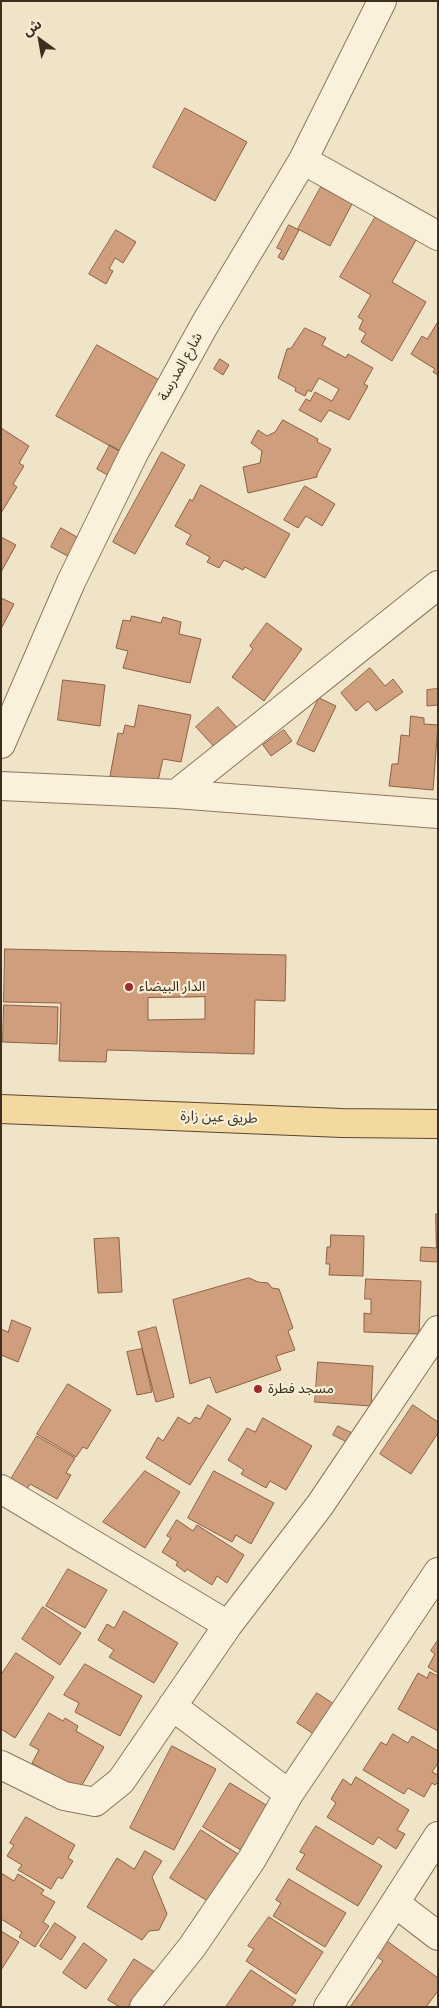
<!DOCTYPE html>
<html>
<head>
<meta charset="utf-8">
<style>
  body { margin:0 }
  #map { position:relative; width:439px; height:2008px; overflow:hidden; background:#f0e4c8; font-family:"Source Serif 4","Noto Sans Arabic",serif }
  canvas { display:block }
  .frame { position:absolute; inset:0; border:2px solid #3d2e20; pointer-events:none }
  .north { position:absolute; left:15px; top:15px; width:50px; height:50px; -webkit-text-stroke:4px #f7eed8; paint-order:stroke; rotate:328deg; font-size:14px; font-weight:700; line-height:20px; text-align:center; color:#3d2e20 }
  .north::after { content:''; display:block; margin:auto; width:18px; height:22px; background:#3d2e20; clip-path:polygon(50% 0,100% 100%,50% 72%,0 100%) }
</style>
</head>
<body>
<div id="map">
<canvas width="439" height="2008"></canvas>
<div class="frame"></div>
<div class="north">ش</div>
</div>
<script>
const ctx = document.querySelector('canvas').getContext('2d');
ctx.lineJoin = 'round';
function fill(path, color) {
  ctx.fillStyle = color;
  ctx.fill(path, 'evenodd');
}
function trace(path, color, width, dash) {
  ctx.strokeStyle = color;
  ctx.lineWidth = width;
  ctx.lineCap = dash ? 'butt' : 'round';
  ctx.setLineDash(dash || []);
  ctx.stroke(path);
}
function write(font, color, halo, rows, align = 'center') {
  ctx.font = font + ' "Source Serif 4","Noto Sans Arabic",serif';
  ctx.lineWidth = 4.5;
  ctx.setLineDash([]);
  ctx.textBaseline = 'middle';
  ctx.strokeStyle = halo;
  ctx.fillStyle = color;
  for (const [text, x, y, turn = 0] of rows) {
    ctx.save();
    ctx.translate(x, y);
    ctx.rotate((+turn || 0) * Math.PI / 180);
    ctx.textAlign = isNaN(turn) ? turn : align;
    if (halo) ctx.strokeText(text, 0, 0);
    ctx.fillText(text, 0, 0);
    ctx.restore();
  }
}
const building = new Path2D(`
  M185,108L247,142L215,201L153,167Z
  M321,187L352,204L330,246L298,229Z
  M376,216L416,240L392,282L426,302L392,361L361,342L366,333L359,329L363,320L358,317L371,295L340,277Z
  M289,225L299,230L283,260L278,257L282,250L277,248Z
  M116,230L136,242L123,263L115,258L109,269L113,271L106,284L89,274Z
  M438,322V375L433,372L435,369L411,354L422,336L427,339Z
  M305,328L326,338L322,345L346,358L348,354L373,368L364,384L368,386L349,420L329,410L321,422L299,410L306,399L310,401L315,392L332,401L339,389L319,378L311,392L308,390L305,396L295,391L296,388L278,378L287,349L291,348Z
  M97,345L161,381L121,452L56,416Z
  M220,359L229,365L223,375L214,369Z
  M283,420L318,439L317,442L331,449L317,474V477L248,493L243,467L260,463L262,451L251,443L258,430L267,436L275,432Z
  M1,428L29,446L19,463L24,466L13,484L17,487L1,513Z
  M110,445L122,452L109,476L97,469Z
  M162,452L185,465L135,554L113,542Z
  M201,485L290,534L265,578L245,567L243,570L224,560L219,568L207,562L210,557L186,544L191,535L175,526L190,499L192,501Z
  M305,486L335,504L322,526L306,516L298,528L284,520Z
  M61,528L84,541L73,559L51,547Z
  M1,537L16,545L1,572Z
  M1,598L14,604L1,629Z
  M132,616L161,623L163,617L181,622L179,634L201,639L190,683L123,668L128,651L116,648L123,620L130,621Z
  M267,623L302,649L264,701L232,677L253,649L250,646Z
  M370,668L385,686L393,679L403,692L376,711L368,701L356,711L341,693Z
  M63,680L105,685L100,726L58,720Z
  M438,689V705L427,706V690Z
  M319,698L336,706L314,752L297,744Z
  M139,705L191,715L181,762L163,759L157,785L110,776L118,733L123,734L125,725L134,727Z
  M218,707L240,731L218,751L196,727Z
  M411,716L424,718V724L438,725L433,790L389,786L392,764H398L401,735L409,736Z
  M284,730L292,741L271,756L263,745Z
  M5,949L286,955L285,1001L255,1000L254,1054L107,1050L106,1062L59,1061L61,1003L4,1002ZM205,997V1019L148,1020V998Z
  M4,1005L58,1007L57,1044L3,1042Z
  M436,1214H438V1262L420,1261L421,1247L436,1248Z
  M331,1235L364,1236L363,1276L329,1275L330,1264H326L327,1247H330Z
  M119,1238L122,1292L98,1293L94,1239Z
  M249,1278L258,1282L268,1283L272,1288L279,1289L293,1328L288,1331L295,1350L276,1356L281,1370L216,1393L210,1377L190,1384L173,1300Z
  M366,1279L421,1281L419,1334L364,1332V1313L371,1314V1299H365Z
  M12,1320L31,1328L18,1362L1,1355V1329L8,1332Z
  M156,1327L174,1397L156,1402L138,1332Z
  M142,1349L152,1392L137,1395L127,1352Z
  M318,1362L373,1366L371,1406L315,1402Z
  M68,1384L111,1410L87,1449L83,1447L76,1457L37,1434Z
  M208,1405L231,1419L190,1485L146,1458L158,1437L163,1441L178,1417L190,1424L195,1417L200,1419Z
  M413,1405L438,1422V1433L411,1474L380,1454Z
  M263,1418L312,1446L286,1490L270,1481L266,1488L241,1474L244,1470L228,1460L247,1428L255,1432Z
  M338,1426L354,1434L349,1443L333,1435Z
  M37,1436L75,1458L66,1473L71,1475L57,1499L30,1484L24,1494L8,1484Z
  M145,1471L180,1492L145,1548L103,1522Z
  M214,1471L274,1503L251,1544L236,1535L232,1542L188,1518Z
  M177,1520L193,1531L197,1525L244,1555L227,1583L217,1576L212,1585L187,1569L185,1572L176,1565L178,1562L162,1552L171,1538L167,1536Z
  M68,1569L107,1590L85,1628L46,1606Z
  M43,1607L81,1633L60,1665L22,1639Z
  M124,1611L178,1643L154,1683L109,1657L114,1650L98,1640L107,1624L114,1628Z
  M438,1640V1673L428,1667L435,1654L431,1651Z
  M16,1653L54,1677L15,1738L1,1729V1675Z
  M85,1664L142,1696L120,1736L75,1712L79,1703L64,1695Z
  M430,1672L438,1676V1731L398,1709L418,1673L427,1678Z
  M317,1693L343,1710L323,1740L297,1723Z
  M49,1713L63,1721L65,1718L78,1726L76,1731L104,1747L79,1790L32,1763L39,1750L30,1745Z
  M393,1734L408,1743L412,1736L438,1751V1763L432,1772L438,1775V1782L435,1785L432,1783L424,1797L408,1788L404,1794L363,1770L381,1742L386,1745Z
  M172,1746L216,1769L174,1850L130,1828Z
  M356,1777L409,1810L397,1830L405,1834L396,1849L378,1837L373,1845L327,1817L336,1803L331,1799L343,1779L351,1785Z
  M230,1783L271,1808L244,1852L203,1827Z
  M26,1817L75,1845L68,1858L73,1861L62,1879L58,1877L51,1889L18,1870L22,1865L7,1856L14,1845L10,1843Z
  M316,1826L382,1866L358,1906L296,1869L305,1854L300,1852Z
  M201,1830L241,1856L211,1903L170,1878Z
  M145,1851L162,1861L152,1877L167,1914L159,1930L149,1931L142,1940L87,1907L117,1858L134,1869Z
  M1,1873L14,1881L18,1874L44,1890L41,1894L55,1902L43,1922L49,1926L35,1947L19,1937L22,1932L1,1919Z
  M289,1879L346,1913L325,1947L273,1916L281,1903L276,1900Z
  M269,1917L323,1952L296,1994L246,1961L254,1949L248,1946Z
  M55,1923L76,1937L61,1960L40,1946Z
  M1,1931L19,1942L1,1970Z
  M387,1941L438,1978V1991L426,2007H350L383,1961L376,1956Z
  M84,1943L107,1960L86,1989L63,1973Z
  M134,1959L158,1974L138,2007H120L108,2000Z
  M251,1970L296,2000L291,2007H226Z`);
fill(building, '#cf9f7d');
trace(building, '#8d5f41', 1);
const minor = new Path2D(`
  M303,160L438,236
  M1,744L71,582L134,453L205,324L303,160L382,1
  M1,786L176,794L438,814
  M176,794L438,585
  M1,1489L228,1625
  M172,1706L289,1794
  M1,1765L64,1796L95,1802L121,1781L228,1625L320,1505L438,1330
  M395,1903L438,1936
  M144,2007L192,1947L252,1859L289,1794L438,1572
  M328,2007L438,1836`);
const major = new Path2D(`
  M1,1109L342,1123L438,1124`);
trace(minor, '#8d765c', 30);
trace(major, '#5b4430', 30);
trace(minor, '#faf1dc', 28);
trace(major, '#f3d9a0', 28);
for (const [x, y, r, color] of [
  [129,987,5,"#9e2a2b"],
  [258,1389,5,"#9e2a2b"]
]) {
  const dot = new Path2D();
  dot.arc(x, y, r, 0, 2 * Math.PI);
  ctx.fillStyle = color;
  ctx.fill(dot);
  trace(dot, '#f7eed8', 2);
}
write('14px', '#3d2e20', '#f7eed8', [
  ["شارع المدرسة",181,367,-61],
  ["طريق عين زارة",219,1118,2]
]);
write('14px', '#3d2e20', '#f7eed8', [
  ["الدار البيضاء",139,987],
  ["مسجد فطرة",268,1389]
], 'left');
</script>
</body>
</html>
